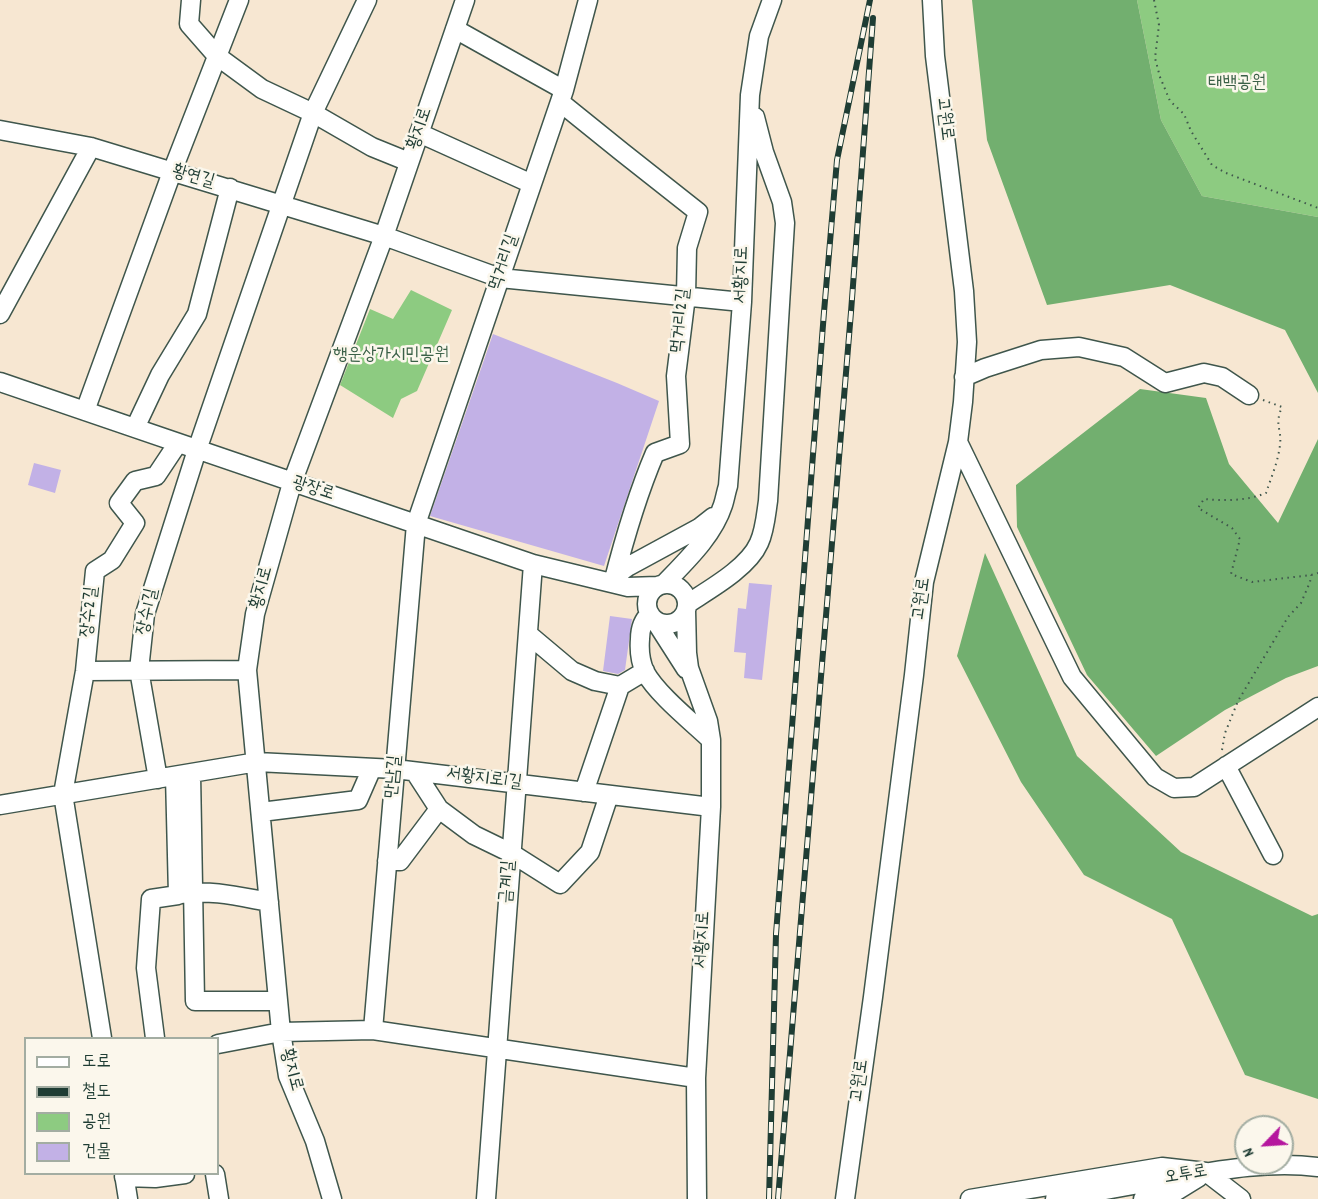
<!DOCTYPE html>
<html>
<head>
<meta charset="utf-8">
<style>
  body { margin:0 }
  #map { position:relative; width:1318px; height:1199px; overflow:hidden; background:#f7e7d2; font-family:Dekko,"Poor Story",sans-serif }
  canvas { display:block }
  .legend { position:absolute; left:24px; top:1037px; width:195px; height:138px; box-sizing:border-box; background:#fbf7ec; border:2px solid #a3ada2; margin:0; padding:8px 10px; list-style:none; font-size:18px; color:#1f3d34 }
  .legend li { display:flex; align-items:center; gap:12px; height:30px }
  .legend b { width:30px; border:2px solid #a3ada2 }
  .north { position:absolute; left:1234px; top:1115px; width:60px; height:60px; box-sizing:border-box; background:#fbf7ec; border:2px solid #a3ada2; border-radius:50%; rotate:245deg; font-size:16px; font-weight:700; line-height:24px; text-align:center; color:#1f3d34 }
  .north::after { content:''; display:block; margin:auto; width:21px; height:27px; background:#b5179e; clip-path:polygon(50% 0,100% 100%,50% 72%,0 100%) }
</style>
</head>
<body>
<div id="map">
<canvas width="1318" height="1199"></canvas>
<ul class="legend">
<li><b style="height:8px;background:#fff"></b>도로</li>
<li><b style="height:8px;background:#1f3d34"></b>철도</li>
<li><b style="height:16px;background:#8dcb81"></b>공원</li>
<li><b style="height:16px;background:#c2b1e6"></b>건물</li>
</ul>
<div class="north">N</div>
</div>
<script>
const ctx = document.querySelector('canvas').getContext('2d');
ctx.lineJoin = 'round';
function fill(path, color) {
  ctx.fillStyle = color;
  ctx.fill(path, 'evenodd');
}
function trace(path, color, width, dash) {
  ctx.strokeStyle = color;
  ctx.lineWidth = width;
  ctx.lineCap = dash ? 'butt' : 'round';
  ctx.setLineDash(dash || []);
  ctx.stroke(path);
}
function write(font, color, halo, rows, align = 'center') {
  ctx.font = font + ' Dekko,"Poor Story",sans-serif';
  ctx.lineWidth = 5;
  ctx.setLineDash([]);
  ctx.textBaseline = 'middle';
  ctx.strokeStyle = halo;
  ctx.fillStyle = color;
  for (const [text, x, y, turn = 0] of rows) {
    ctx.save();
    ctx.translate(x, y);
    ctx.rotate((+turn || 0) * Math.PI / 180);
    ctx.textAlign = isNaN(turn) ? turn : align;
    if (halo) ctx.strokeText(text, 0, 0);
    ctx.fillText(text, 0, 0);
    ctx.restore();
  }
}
fill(new Path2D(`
  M1137,0H1318V217L1202,196L1161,120Z
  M411,290L452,310L417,391L401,399L393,418L340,385L370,309L393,319Z`), '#8dcb81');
fill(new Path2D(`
  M972,0H1137L1161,120L1202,196L1318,217V393L1285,330L1170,285L1047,305L987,140Z
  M1140,389L1206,398L1229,464L1278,523L1318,439V666L1286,678L1225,710L1156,756L1087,675L1017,527L1016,485Z
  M985,553L1077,756L1181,852L1312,916L1318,914V1099L1245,1075L1172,919L1084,875L1021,782L957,656Z`), '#72af6f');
fill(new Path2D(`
  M493,334L617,383L659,401L604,566L430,516Z
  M34,463L61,470L55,493L28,485Z
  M749,583L772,585L762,680L744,678L746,653L734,652L738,608L746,609Z
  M610,616L632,619L625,670L618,674L603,671Z`), '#c2b1e6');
const minor = new Path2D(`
  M191,0L189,24L217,56L262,89L313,113L372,147L409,162
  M455,29L564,90
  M560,102L622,152L698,212L687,248L686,296L676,376L680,444L655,453C637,495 624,540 613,583
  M0,130L91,147L384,236L500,278L742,302
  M419,133L532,184
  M0,314L91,147
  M964,377L985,368L1041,350L1079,347L1124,357L1165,383L1204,373L1222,377L1249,395
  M0,382L533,564L628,587L657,586
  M85,411L172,172L239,0
  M135,428L160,375L197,314L230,188
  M958,442L1072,677L1155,777L1174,788L1194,787L1318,707
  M614,582L619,573L629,566L699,528L713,517
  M664,584C686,561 713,536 723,505C725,499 726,492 728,486L742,302L750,95L759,36L772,0
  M647 604a20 20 0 1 1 40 0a20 20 0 1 1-40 0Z
  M687,604C710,589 748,568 759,543C765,530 766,514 768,501L785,223L782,202L764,152L755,117
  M686,610L687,653L689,668L708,721L711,740V807L696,1078L697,1199
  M650,614C642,621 640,629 640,639C639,651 640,661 645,672C657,694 692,722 711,740
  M654,619L686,669
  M528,634L572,671L595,681L620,686L645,671
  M85,671L247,670
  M1226,766L1273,855
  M415,772L439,809L474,835L511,853L560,884L590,852L609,795
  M191,773L195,1001H278
  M158,779L139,670L145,614L197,450L313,113L367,0
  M584,792L620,686
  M0,805L257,762L395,769L711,807
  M261,812L358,800L372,768
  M387,861H400L439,809
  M182,894C210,889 241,897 269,902
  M373,1030L416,524L564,90L588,0
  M102,1038L63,794L85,671L95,571L112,560L135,523L119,503L135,481L156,476L178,443
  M155,1038L146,968L151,899L178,895L175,776
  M218,1044L281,1032L373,1030L696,1078
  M124,1174L128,1199
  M215,1174L219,1199
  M124,1177L155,1178L185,1174
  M332,1199L315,1141L288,1076L281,1032L247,670L255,614L292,483L384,236L465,0
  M486,1199L533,564
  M845,1199L873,997L914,675L924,582L958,442L963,402L967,342L964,291L935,56L932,0
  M970,1199L1162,1167L1206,1172L1241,1199
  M1055,1199C1094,1192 1133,1185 1172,1178C1220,1170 1269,1161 1318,1167
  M1143,1199L1170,1195L1199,1177`);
trace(minor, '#3f564c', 21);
trace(new Path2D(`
  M1154,0L1159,25L1155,58L1160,77L1170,101L1184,114L1191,131L1212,165L1226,173L1318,208
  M1263,400L1282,407C1274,425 1282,429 1280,445C1278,462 1271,478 1266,493C1247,501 1224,501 1204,499L1198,508L1232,528L1240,539L1231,574L1252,582L1311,575L1318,573
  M1222,750L1225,733L1238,701L1288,617L1301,603L1310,582L1311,575`), '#3f564c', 2, [1.5, 4.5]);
trace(minor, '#fff', 18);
const rail = new Path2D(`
  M769,1199L776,934L824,312L837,160L870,0
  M778,1199L851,312L873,18`);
trace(rail, '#1f3d34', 6);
trace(rail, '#fbf7ec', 4, [11]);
write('18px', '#3a6047', '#fbf7ec', [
  ["태백공원",1237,85],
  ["행운상가시민공원",391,357]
]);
write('18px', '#1f3d34', '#fbf7ec', [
  ["고원로",943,119,83],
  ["황지로",421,129,-71],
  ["황연길",193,178,16],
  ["먹거리길",505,263,-71],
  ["서황지로",743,275,-88],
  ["먹거리2길",682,321,-84],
  ["광장로",313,490,18],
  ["황지로",263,588,-75],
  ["고원로",923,599,-82],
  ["장수2길",91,612,-84],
  ["장수1길",149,612,-78],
  ["만남길",395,777,-85],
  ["서황지로1길",484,780,7],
  ["금계길",509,882,-86],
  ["서황지로",704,940,-87],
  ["황지로",290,1070,75],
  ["고원로",861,1081,-82],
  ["오투로",1186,1176,-10]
]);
</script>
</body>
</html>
